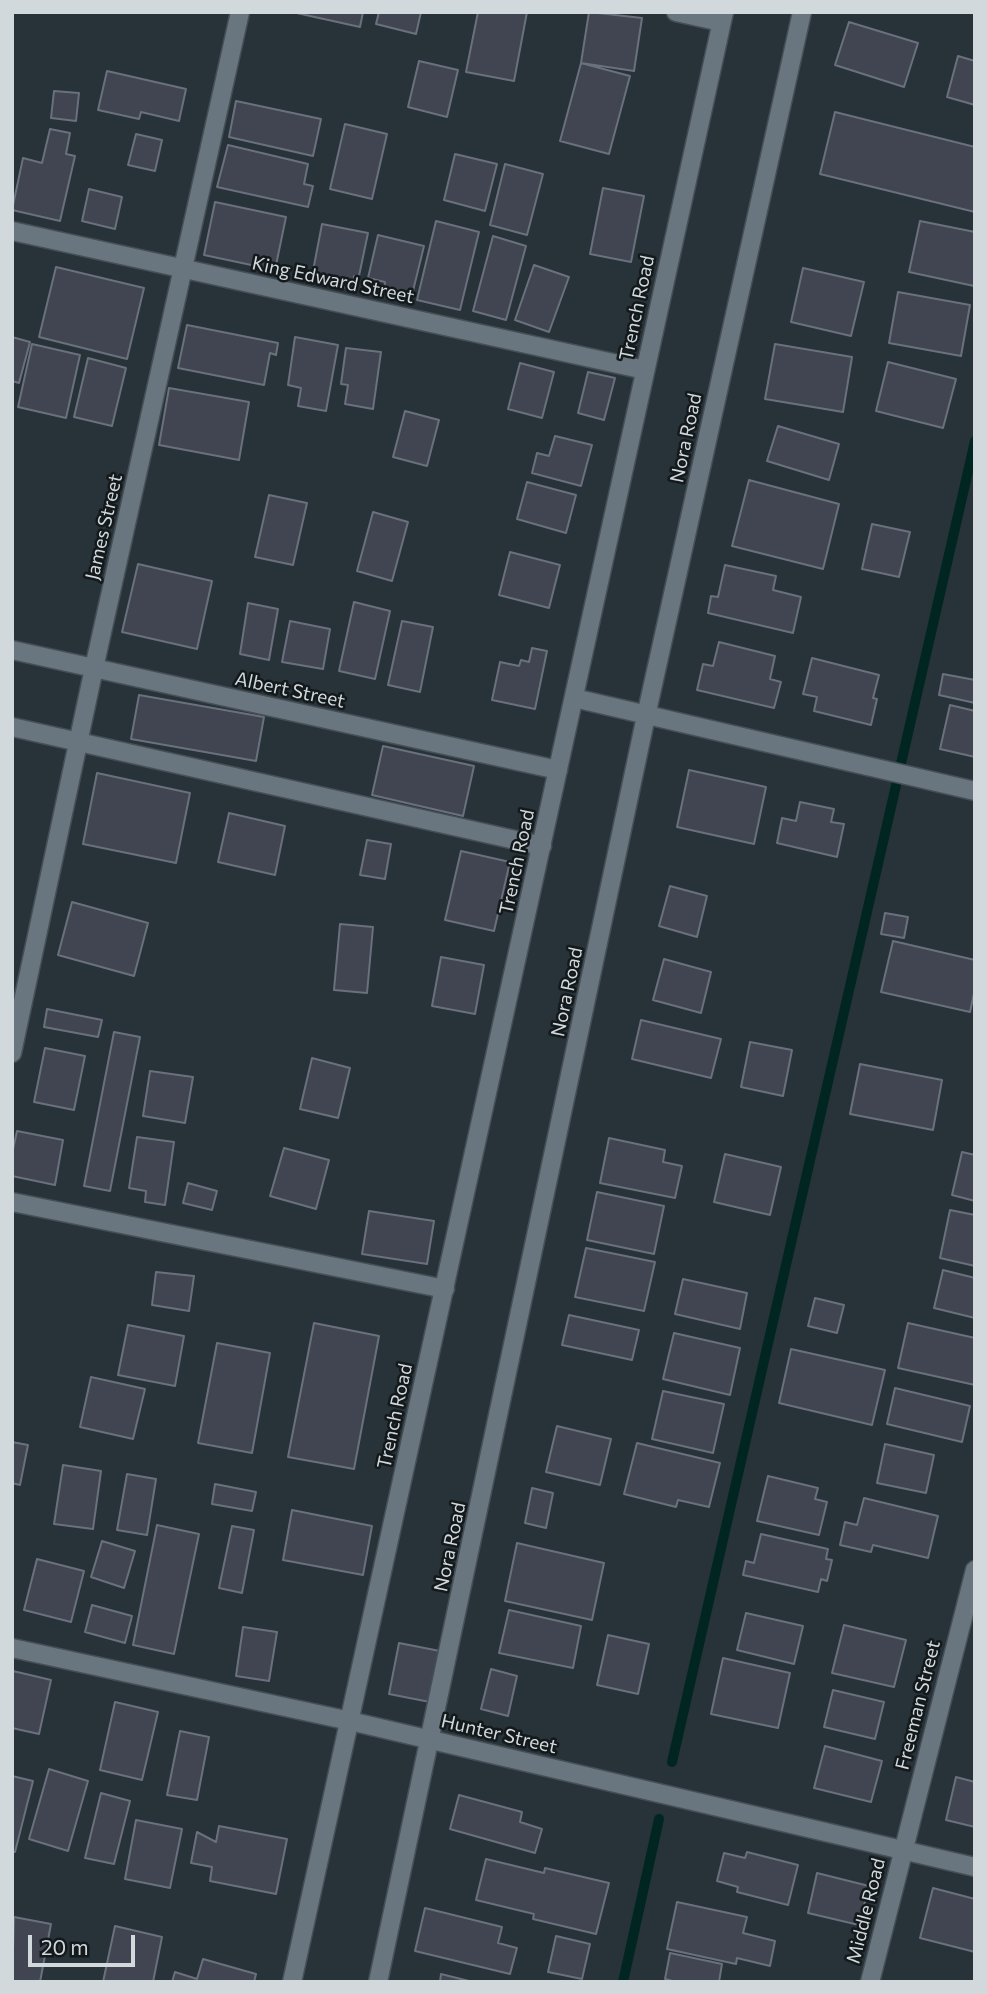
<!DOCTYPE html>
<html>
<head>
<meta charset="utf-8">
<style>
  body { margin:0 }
  #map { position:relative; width:987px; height:1994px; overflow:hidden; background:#273239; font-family:Commissioner,sans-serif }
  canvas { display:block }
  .frame { position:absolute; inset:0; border:14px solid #d1d9dd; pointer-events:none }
  .scale { position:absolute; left:28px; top:1935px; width:107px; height:32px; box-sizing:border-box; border:4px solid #d1d9dd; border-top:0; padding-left:9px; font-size:21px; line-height:24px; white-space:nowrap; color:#d1d9dd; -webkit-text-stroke:5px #14191c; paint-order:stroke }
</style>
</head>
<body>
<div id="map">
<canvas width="987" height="1994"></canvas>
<div class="frame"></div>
<div class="scale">20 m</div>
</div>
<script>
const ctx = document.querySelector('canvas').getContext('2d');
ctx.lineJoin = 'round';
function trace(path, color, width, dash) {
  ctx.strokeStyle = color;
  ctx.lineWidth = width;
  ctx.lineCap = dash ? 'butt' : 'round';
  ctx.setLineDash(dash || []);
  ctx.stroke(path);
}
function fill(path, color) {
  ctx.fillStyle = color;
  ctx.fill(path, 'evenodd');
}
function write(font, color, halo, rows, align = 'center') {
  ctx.font = font + ' Commissioner,sans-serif';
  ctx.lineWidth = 5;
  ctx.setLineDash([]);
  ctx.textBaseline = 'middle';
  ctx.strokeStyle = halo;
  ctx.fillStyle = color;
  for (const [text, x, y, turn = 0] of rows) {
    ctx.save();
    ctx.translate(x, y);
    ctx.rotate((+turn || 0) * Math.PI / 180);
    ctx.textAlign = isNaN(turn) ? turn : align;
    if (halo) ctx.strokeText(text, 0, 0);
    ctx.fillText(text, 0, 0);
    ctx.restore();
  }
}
trace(new Path2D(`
  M672,1762L975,441
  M623,1982L659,1819`), '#012621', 10);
const building = new Path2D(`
  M292,12H363L360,27Z
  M379,12H421L416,34L376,24Z
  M478,12H527L514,81L466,72Z
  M589,12L642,18L634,71L581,63Z
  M849,22L918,43L904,87L835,65Z
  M958,56L975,61V105L947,97Z
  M419,61L458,70L447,117L408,107Z
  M581,63L630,76L609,154L560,141Z
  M107,71L186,89L179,121L141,112L139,119L98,110Z
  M54,91L79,93L76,121L51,118Z
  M236,101L321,119L313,156L229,137Z
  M835,112L975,147V212L820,174Z
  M345,124L387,134L372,199L330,189Z
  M50,129L70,133L66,154L75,156L60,221L12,210L23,158L42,163Z
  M136,134L162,140L155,171L128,165Z
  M228,145L308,164L304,184L313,186L308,207L217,187Z
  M455,154L497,164L485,211L444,200Z
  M505,164L543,174L527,235L490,225Z
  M603,188L644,196L631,262L590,254Z
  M89,189L122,197L115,229L82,221Z
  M215,202L286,217L275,270L204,255Z
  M436,221L479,232L460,310L417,300Z
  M920,221L975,232L974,286L909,272Z
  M322,224L368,233L359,276H354L352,289L328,284V279L312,276Z
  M378,235L424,246L412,295L384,289L385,282L368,278Z
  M493,236L526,246L506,320L473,311Z
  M534,265L569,277L549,332L515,320Z
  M56,267L144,288L127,359L39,337Z
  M803,268L864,282L851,336L791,322Z
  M898,292L970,305L961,356L889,343Z
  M187,325L278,343L276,355L270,353L264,385L178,368Z
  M12,337L30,342L19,383L12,381Z
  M295,337L338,345L326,411L298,406L301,388L288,385Z
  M32,344L80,355L66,418L18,407Z
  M775,344L852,357L843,412L765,399Z
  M346,348L381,352L373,409L345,404L348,385L341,384Z
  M88,358L126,368L112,426L74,417Z
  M888,362L956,379L943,428L876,411Z
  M520,363L554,372L542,418L508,409Z
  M588,372L615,378L604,420L578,413Z
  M169,388L249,402L239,460L159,445Z
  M405,411L439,420L427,466L393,457Z
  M778,426L839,444L829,480L767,461Z
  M555,436L592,445L581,486L532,473L537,453L549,456Z
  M749,480L839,504L823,569L732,546Z
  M527,482L576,495L566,533L517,519Z
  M269,495L307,503L293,565L255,557Z
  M373,512L408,522L392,581L357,571Z
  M872,524L910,532L899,577L862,569Z
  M510,552L560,565L549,608L499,595Z
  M138,564L212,581L197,649L122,632Z
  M725,565L776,576L773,590L801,597L793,633L708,613L711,596L718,597Z
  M354,602L390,611L375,679L339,671Z
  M248,603L278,609L269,660L240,654Z
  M290,621L330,629L323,669L282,662Z
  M402,621L433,627L420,692L388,685Z
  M719,642L775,656L770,679L781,682L774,708L697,690L703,664L713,666Z
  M532,648L547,651L535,709L492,700L500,662L519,666L521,660L529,662Z
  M812,658L879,675L873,698L877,699L871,725L814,711L817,697L803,694Z
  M943,674L975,680V703L939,695Z
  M139,695L264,717L256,761L131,739Z
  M950,705L975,711V757L940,749Z
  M383,746L474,766L463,816L372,795Z
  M689,770L766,787L754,844L677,827Z
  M97,773L190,793L176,863L83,844Z
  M800,802L834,809L831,822L844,824L837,857L777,843L782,818L796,821Z
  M229,813L285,826L275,875L218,862Z
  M367,840L391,844L385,879L360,875Z
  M461,851L510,862L494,931L445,920Z
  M670,886L707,896L697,937L659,926Z
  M72,902L148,923L134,976L58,955Z
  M885,913L908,917L904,938L881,934Z
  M340,924L373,927L367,993L334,990Z
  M893,941L975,960V989L970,1012L881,992Z
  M441,957L484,965L475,1014L432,1006Z
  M664,959L711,972L701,1013L653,1000Z
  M47,1009L102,1020L98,1037L44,1027Z
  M641,1020L721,1039L711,1078L632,1059Z
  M114,1032L140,1037L110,1191L84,1186Z
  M750,1042L792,1050L783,1096L741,1087Z
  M45,1048L85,1056L74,1110L34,1102Z
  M312,1058L350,1068L338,1118L300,1109Z
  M860,1064L942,1080L933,1130L850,1114Z
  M150,1071L193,1077L185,1123L143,1116Z
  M17,1131L63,1140L55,1185L12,1176V1154Z
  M137,1137L174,1142L165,1205L145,1202L146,1191L129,1188Z
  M609,1138L665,1150L663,1162L682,1166L675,1198L600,1183Z
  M284,1148L329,1160L316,1209L270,1196Z
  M962,1152L975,1155V1201L952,1195Z
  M725,1154L781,1167L770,1215L714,1202Z
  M188,1183L217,1191L212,1210L183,1203Z
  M597,1192L664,1206L654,1254L587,1240Z
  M950,1210L975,1215V1266L940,1258Z
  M369,1211L434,1221L427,1264L362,1254Z
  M586,1248L655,1262L644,1311L575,1297Z
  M943,1270L975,1278V1318L934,1308Z
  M156,1272L194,1276L189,1311L152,1305Z
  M683,1279L747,1293L740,1329L675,1314Z
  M815,1298L844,1305L837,1333L808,1326Z
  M569,1315L639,1330L632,1360L562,1345Z
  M314,1323L379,1336L354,1469L288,1457Z
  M908,1323L975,1338V1385L898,1368Z
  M128,1325L184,1336L175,1386L118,1375Z
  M674,1333L740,1348L730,1395L663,1379Z
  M217,1343L270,1353L252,1453L198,1443Z
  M791,1349L885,1370L872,1425L779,1403Z
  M91,1377L145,1389L133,1439L80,1427Z
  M895,1388L970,1406L962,1442L887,1424Z
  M663,1391L724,1404L713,1453L652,1439Z
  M557,1426L611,1439L600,1485L546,1472Z
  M12,1442L28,1445L20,1485L12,1483Z
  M637,1443L720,1463L709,1507L678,1500L676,1507L624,1494Z
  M885,1444L934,1455L926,1493L877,1483Z
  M63,1465L101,1471L93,1529L54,1524Z
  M127,1474L156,1479L147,1535L117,1530Z
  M768,1476L818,1488L815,1499L827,1502L819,1535L757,1521Z
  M215,1484L256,1492L252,1511L212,1504Z
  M532,1488L553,1493L546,1528L525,1523Z
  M864,1498L938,1516L928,1558L873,1545L871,1552L840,1545L845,1522L857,1525Z
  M292,1510L372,1526L363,1575L283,1560Z
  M157,1525L199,1534L174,1654L133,1645Z
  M232,1526L254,1530L242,1593L219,1588Z
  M761,1534L828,1549L826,1559L832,1560L827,1581L821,1579L818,1592L743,1575L746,1561L754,1563Z
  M102,1541L135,1551L124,1588L91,1577Z
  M517,1543L604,1563L592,1620L505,1601Z
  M37,1559L84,1571L71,1622L24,1610Z
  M92,1605L132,1616L125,1643L85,1632Z
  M509,1610L581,1626L573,1668L499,1653Z
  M746,1613L803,1626L794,1664L737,1650Z
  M844,1625L906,1640L894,1687L832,1673Z
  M243,1627L277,1632L269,1681L236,1676Z
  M608,1635L649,1644L638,1694L597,1685Z
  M399,1643L445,1652L435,1703L389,1694Z
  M723,1658L790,1673L778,1728L711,1714Z
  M491,1669L517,1676L508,1716L481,1709Z
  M13,1671L51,1680L39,1734L12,1728Z
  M833,1690L884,1702L875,1739L824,1727Z
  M115,1702L158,1712L142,1780L100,1770Z
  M180,1731L209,1737L197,1800L167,1795Z
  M825,1746L882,1761L871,1802L814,1788Z
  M49,1769L88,1781L68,1851L29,1839Z
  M12,1776L33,1781L15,1852H12Z
  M956,1777L975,1782V1827L946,1820Z
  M101,1793L130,1801L114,1864L85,1858Z
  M459,1795L522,1812L520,1822L542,1829L535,1853L450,1829Z
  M136,1820L182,1829L170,1888L125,1879Z
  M219,1826L287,1839L276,1894L210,1881L212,1867L191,1863L197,1832L216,1842Z
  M747,1852L798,1865L788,1905L737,1892L738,1887L717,1881L724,1853L745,1858Z
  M486,1859L544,1873L545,1868L609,1883L596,1934L533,1919L534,1914L476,1900Z
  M817,1873L869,1886L859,1925L808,1913Z
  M933,1888L975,1899V1952L920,1938Z
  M677,1902L747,1917L743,1933L775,1941L770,1966L737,1958L736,1964L667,1949Z
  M425,1908L502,1927L498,1943L517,1948L510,1974L415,1951Z
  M14,1917L51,1924L40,1982H12Z
  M115,1926L162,1937L153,1982H103Z
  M556,1936L590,1944L582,1979L548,1972Z
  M670,1953L722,1964L719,1982H676L665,1979Z
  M203,1959L256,1974L254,1982H172L175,1972L197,1979Z
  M441,1974L473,1982H440Z`);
fill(building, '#404551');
trace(building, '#6a707c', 2);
const service = new Path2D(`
  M12,727L542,846`);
const minor = new Path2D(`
  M676,12L721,22
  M12,231L645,370
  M12,650L558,770
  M574,698L975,791
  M12,1053L94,668L240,12
  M12,1202L445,1289
  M378,1982L646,716L802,12
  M870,1982L975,1570`);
const tertiary = new Path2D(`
  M12,1648L350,1721L975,1867
  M292,1982L724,12`);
trace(service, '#454f55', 21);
trace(minor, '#454f55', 21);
trace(tertiary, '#454f55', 21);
trace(service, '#69767f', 18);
trace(minor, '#69767f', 18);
trace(tertiary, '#69767f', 18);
write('19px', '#d1d9dd', '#14191c', [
  ["King Edward Street",333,280,12],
  ["Trench Road",637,308,-78],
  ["Nora Road",686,438,-78],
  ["James Street",104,527,-77],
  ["Albert Street",290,690,12],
  ["Trench Road",517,862,-78],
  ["Nora Road",567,992,-78],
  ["Trench Road",395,1416,-78],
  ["Nora Road",450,1547,-78],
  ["Freeman Street",918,1705,-76],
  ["Hunter Street",499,1734,13],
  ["Middle Road",866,1911,-76]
]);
</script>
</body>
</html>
